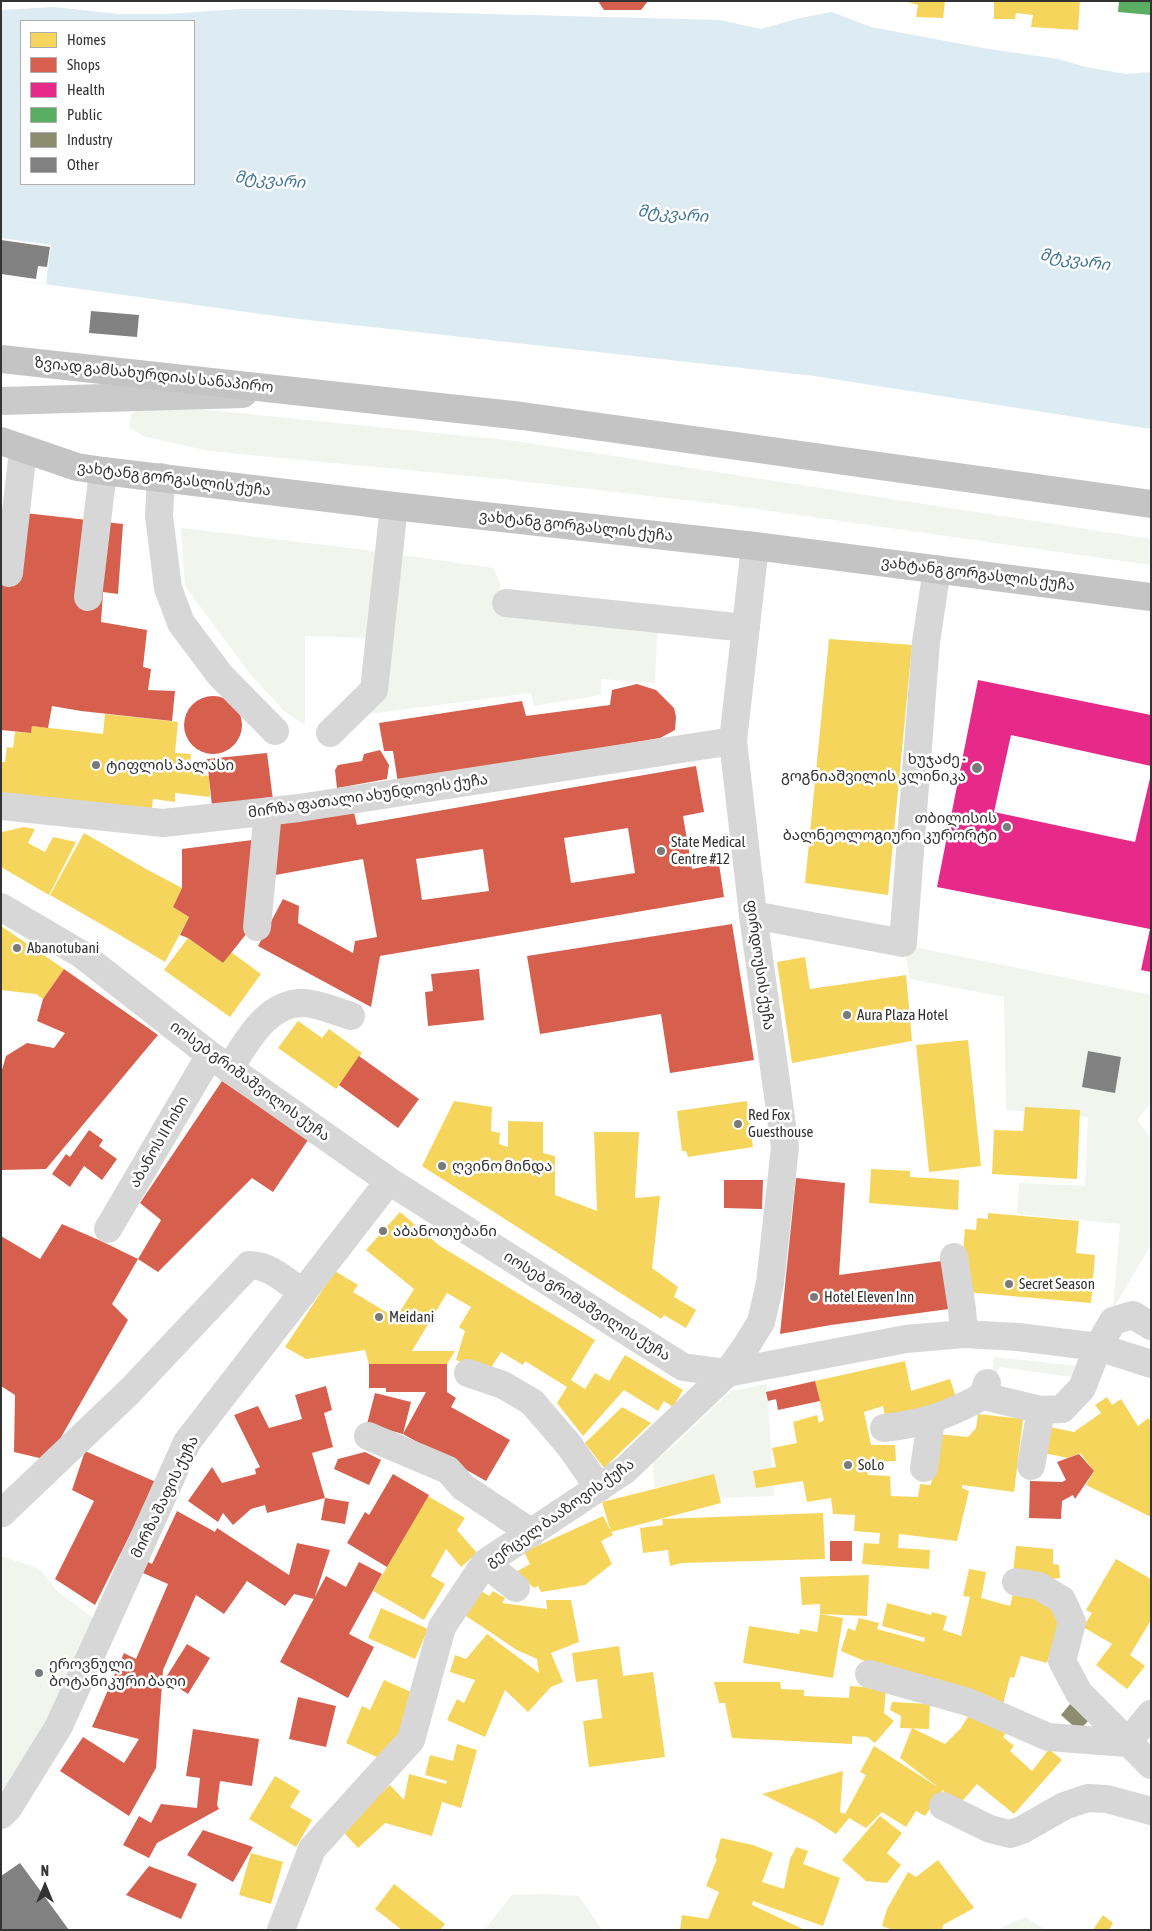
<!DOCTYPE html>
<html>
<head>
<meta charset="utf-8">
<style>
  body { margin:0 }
  #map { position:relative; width:1152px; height:1931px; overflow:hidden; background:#fff; font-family:"Asap Condensed",sans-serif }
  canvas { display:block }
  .frame { position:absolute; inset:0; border:2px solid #333; pointer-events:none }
  .legend { position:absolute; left:20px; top:20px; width:175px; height:165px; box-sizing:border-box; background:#fff; border:1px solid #adadad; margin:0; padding:6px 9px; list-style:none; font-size:15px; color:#333 }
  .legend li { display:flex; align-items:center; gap:10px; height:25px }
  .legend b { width:25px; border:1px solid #adadad }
  .north { position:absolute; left:20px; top:1861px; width:50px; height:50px; -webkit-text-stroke:4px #fff; paint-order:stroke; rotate:0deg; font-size:14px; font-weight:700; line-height:20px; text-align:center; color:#333 }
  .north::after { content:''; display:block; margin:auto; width:18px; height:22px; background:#333; clip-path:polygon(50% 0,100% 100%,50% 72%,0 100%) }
</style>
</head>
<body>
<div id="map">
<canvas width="1152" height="1931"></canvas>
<div class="frame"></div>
<ul class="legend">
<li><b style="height:14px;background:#f6d55c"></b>Homes</li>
<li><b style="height:14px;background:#d6604d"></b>Shops</li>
<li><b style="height:14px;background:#e7298a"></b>Health</li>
<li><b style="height:14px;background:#5aae61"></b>Public</li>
<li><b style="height:14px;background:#8c8c6e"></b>Industry</li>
<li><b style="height:14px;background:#818181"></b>Other</li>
</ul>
<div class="north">N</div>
</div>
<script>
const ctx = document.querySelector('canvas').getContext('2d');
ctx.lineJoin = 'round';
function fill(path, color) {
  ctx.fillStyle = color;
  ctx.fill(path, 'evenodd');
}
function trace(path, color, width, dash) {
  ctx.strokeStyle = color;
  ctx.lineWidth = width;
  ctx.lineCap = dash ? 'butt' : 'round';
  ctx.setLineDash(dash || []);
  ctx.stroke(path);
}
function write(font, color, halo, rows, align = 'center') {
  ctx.font = font + ' "Asap Condensed","Noto Sans Georgian",sans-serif';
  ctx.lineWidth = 5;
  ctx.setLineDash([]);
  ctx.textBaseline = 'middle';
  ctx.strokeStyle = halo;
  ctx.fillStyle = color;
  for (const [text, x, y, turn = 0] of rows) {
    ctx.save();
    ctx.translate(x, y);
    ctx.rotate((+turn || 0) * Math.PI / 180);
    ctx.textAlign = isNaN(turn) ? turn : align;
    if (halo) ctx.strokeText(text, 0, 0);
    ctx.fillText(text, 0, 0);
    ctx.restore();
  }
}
fill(new Path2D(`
  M149,404L516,441L1151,539V565L735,506L511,480L209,451L146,437L129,428L131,414Z
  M181,528L359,549L493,568L500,582L499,610L658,619L655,683L601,679V695L534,706L531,693L369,714V638L305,636V725L284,711L250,674L185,586Z
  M904,945L1151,995V1103L1137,1120L1151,1138V1245L1113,1309L1120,1224L1017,1214L1019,1183L1085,1186L1088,1117L1006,1110L1004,997L910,979Z
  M994,1357L1080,1366L1072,1377L999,1367L992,1384Z
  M767,1384L774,1496L716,1498L714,1477L654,1488L653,1463L677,1443L731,1391Z
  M1,1556L40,1569L56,1590L105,1627L49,1720L1,1792Z
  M544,1894L579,1896L602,1930H484L512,1895Z
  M1025,1917L1046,1930H996Z`), '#f1f5ed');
fill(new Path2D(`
  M54,7L119,14H166L240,9H299L720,20L761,29L800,18L832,12L871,27L983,48L1058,59L1086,67L1125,74L1151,72V429L814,376L290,318L1,278V10ZM21,21H194V184H21Z`), '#ddebf3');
fill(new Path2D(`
  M1,238L51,245L46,284L1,278Z`), '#fff');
fill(new Path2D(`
  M904,1H945L943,18L916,17L918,5Z
  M994,1H1080L1078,30L1031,27L1033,15L1016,13L1015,19H994Z
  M829,639L912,645L888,895L805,883Z
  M105,714L178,722L175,753L191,754L190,767L203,769V775L209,776L210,797L175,793V802L153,799L151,815L1,797V762H5L7,747L13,748L15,732L31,733L32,726L103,734Z
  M24,827L35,829L28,843L45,852L53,837L76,842L49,895L1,867L2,832Z
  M84,833L146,869L182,888L173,907L189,917L165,962L113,931L50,895Z
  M1,926L64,969L43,999L36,994L1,990Z
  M188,938L223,963L231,952L261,974L230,1017L164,970Z
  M805,957L810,989L906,975L912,1041L792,1063L777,962Z
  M298,1021L322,1038L329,1029L362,1053L336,1089L278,1048Z
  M968,1040L981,1166L929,1172L916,1045Z
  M454,1101L492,1107L491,1131L500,1133L499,1144L508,1147V1121L543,1122V1153L555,1156V1195L597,1211L594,1132H639L635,1198L660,1196L652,1268L678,1287L674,1297L696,1310L686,1328L664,1315L661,1319L422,1166Z
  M747,1101L753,1147L688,1157L686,1151H682L677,1111Z
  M1025,1107L1080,1110L1077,1179L992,1174L994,1130L1023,1131Z
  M871,1169L910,1171V1177L959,1180L958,1210L869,1203Z
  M400,1212L440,1246L595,1340L571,1380L585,1389L595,1373L609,1381L625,1355L683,1390L673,1407L664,1401L658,1411L624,1390L583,1436L557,1403L567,1387L525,1361L523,1365L501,1352L489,1371L456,1360L465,1331L459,1327L471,1307L447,1293L412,1351H455L447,1364H369L365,1350L306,1359L285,1347L335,1271L358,1285L353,1292L396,1318L414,1289L366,1250Z
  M988,1213L1079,1221L1076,1253L1095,1255L1091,1303L966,1292L961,1273L965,1229L976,1230L977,1218L988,1219Z
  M905,1361L911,1391L950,1379L957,1400L885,1417L883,1406L864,1412L871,1445H895L896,1461L876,1462L866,1468L868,1475L890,1476L891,1496L918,1497L920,1484L931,1485L937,1434L968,1437L976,1428L978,1414L1023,1419L1014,1492L962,1485V1488L969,1491L957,1541L899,1534L898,1548L930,1550L929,1569L862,1564L864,1543L879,1544L880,1533L854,1531L855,1515L833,1514L831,1498L807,1502L803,1481L756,1488L753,1471L776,1467L772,1448L797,1443L793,1422L817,1415L819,1423L824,1420L815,1381Z
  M1107,1397L1112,1405L1121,1399L1138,1426L1148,1418L1151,1422V1517L1086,1485L1094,1471L1080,1453L1068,1458L1039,1452L1045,1426L1074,1432L1101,1413L1095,1405Z
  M622,1407L651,1423L604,1468L585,1443Z
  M714,1474L721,1503L611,1532L602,1502Z
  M428,1496L465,1518L457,1530L477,1553L461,1567L446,1549L431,1576L445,1584L424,1620L373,1591Z
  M823,1513L825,1559L682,1563L670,1566L668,1550L643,1553L640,1528L663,1525L662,1519Z
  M603,1516L613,1535L601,1541L612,1564L585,1585L541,1592L538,1586L534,1588L516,1572L530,1564L524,1552Z
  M1016,1546L1053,1549V1564L1059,1565L1060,1578L1051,1579L1013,1572Z
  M1116,1559L1151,1579V1620L1130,1655L1145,1666L1127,1689L1096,1665L1112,1644L1083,1627L1092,1613L1086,1610Z
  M969,1569L986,1572L981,1598L1010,1606L1015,1586L1063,1609L1047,1663L1021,1656L1014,1678L1010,1677L1003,1704L888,1671L841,1651L848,1628L855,1631L859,1618L879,1623L877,1629L924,1642L925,1638L882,1626L887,1603L931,1615L932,1612L947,1616L943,1630L961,1636L970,1597L963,1596Z
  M869,1575L867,1616L820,1614V1604L802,1605L800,1577Z
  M472,1585L489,1596L493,1591L505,1598L502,1603L547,1609L546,1600H571L579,1642L551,1653L563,1682L551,1687L528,1712L505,1690L485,1737L447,1720L457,1699L464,1703L475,1680L450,1672L455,1655L466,1659L487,1634L539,1673L537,1659L517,1650L457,1610Z
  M381,1608L428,1629L415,1659L368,1638Z
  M820,1614L843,1618L833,1678L743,1663L749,1626L799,1634L800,1629L817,1632Z
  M619,1646L623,1676L653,1672L665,1757L589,1767L583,1721L602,1718L597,1679L576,1682L572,1653Z
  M384,1680L420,1696L390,1763L346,1743L362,1706L370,1710Z
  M714,1682H780L781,1689L804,1690V1696L849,1698L850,1686L886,1689L884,1713L894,1721L875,1743L867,1737L852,1736V1744L732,1738L725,1703H719Z
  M892,1702L930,1704L929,1729L900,1728L901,1716L890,1710Z
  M974,1707L1013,1725L1003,1737L1014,1746L1010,1751L1032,1771L1049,1749L1062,1760L1014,1814L977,1784L957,1807L943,1790L925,1816L916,1811L906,1827L882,1812L866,1828L849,1818L836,1834L814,1820L762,1794L843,1771L840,1812L845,1814L866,1775L860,1772L874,1746L939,1788L900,1758L912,1728L945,1744L961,1728Z
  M457,1744L477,1750L461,1808L442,1802L432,1836L385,1823L358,1848L337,1825L375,1799L390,1785L404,1800L409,1774L446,1784L447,1781L425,1775L430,1755L453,1761Z
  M275,1776L300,1791L290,1807L312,1820L296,1847L249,1819Z
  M880,1816L902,1833L887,1853L901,1865L887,1883L866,1881L842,1860Z
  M721,1838L753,1845L773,1853L762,1882L784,1889L790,1859L796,1847L808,1851L803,1864L840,1878L823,1926L753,1901L752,1905L805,1930H680L682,1915L708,1919L719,1892L706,1886L717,1859L715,1858Z
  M251,1853L283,1862L271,1904L239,1895Z
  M938,1860L974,1908L943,1925L942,1930H893L882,1926L887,1909L908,1872L916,1877Z
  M394,1884L445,1924L440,1930H402L375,1909Z
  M1103,1915L1113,1923L1109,1930H1093Z`), '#f6d55c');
fill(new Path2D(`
  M598,1H648L641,10H604Z
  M16,512L123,524L118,594L103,592L101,622L147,630L143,667L151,669L148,690L175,691L172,721L81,711L52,706L48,728L32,726L31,733L1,730V529Z
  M637,684L656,690L674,708L676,717L675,730L660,738L398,783L393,751H384L379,723L522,701L526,716L610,705L612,690Z
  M184 725a29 29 0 1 1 58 0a29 29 0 1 1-58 0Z
  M380,750L389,765L387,779L337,788L335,770L338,765L362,761L364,754Z
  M267,753L273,800L212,806L207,759Z
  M696,766L704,812L683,816L692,869L719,864L724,897L380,956L371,1007L258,946L283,899L299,906L298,923L353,953L355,941L377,937L363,859L270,876L273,825L354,813L357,825ZM628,828L635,873L571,883L564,838ZM483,849L489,891L422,900L416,859Z
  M260,839L251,928L223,963L188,938L180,935L189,917L173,907L182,888V849Z
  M732,924L754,1060L670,1073L661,1014L540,1034L527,956Z
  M64,969L158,1035L46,1169L1,1170V1073L6,1056L27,1043L54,1048L65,1033L37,1021L43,999Z
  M479,969L484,1020L428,1026L425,992L433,991L431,974Z
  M359,1056L419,1099L398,1128L339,1085Z
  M222,1081L308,1140L273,1192L252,1178L158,1272L138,1259L112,1304L128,1320L48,1460L14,1452L15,1395L1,1386V1236L40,1259L62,1224L101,1241L138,1259L161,1220L140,1203Z
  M89,1130L103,1140L99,1146L117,1159L102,1180L84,1166L70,1187L52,1174L66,1154L70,1157Z
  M796,1178L845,1183L839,1275L949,1260L956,1308L831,1325L780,1334Z
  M724,1180H763L762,1209L724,1208Z
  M369,1364H447V1392L456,1398L451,1407L510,1440L486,1481L403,1434L426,1392H386V1388H369Z
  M815,1381L820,1401L778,1410L776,1399L768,1401L766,1392Z
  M326,1386L332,1410L324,1413L333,1447L312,1453L325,1498L267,1513L265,1505L251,1509L233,1525L223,1513L218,1522L188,1501L212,1467L222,1483L256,1474L255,1469L260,1467L234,1415L258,1406L269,1428L302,1419L295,1395Z
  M375,1393L411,1402L403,1434L367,1424Z
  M85,1451L156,1482L95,1605L55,1579L94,1501L72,1490Z
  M365,1452L381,1460L369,1485L334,1469L338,1459Z
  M1079,1454L1094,1471L1075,1499L1073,1495L1062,1501L1061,1519L1029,1518L1030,1481L1062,1482L1066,1480L1057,1462Z
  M393,1474L429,1495L387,1567L347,1543L365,1512L369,1515Z
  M325,1498L349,1502L345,1524L321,1520Z
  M177,1511L215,1532L217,1528L289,1575L297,1543L330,1550L314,1599L294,1594L285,1606L247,1581L224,1614L196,1595L163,1670L156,1768L129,1816L60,1771L83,1737L124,1763L139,1739L92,1727L124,1653L136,1659L168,1584L143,1573L148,1562L152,1564Z
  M830,1541H852V1561H830Z
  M359,1562L382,1574L349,1634L374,1647L348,1698L280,1662L326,1576L346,1587Z
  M187,1644L210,1658L188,1694L165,1679Z
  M298,1697L336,1706L326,1747L289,1739Z
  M193,1729L259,1739L252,1786L220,1781L217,1805L219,1809L157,1843L149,1858L123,1845L139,1816L151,1823L161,1804L197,1808L200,1778L186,1776Z
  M203,1830L253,1847L233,1882L187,1855Z
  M149,1866L197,1884L181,1919L126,1895Z`), '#d6604d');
fill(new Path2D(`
  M978,680L1151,715V766L1011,735L994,812L1135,842L1151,774V972L1141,970L1150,929L937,887Z`), '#e7298a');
fill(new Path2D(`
  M1119,1H1151V15L1118,12Z`), '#5aae61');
fill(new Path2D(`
  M1070,1704L1089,1720L1079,1731L1061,1715Z`), '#8c8c6e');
fill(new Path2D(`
  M1,240L50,247L47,267L38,266L36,279L1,274Z
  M91,311L139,315L137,337L89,333Z
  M1088,1051L1121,1057L1115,1093L1082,1087Z
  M20,1863L69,1930H1V1876Z`), '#818181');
trace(new Path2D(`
  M161,477L159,516L168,588L181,623L220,675L275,731
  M9,573L22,459
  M88,597L103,471
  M506,603L746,628
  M330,733L374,690L394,506
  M1,806L163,823L299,808L733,741
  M1,907L81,954L210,1055L389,1181L683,1367L727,1373L906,1339L964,1334L1018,1337L1098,1347L1151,1364
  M753,915L903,943L926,642L937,569
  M257,927L268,811
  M229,1069C247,1042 267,1001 305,1003C320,1004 337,1012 351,1016
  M108,1229L210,1055
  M954,1257L962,1309L964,1334
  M468,1373L503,1385L532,1402L569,1445L599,1488
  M987,1383L983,1396L1041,1410L1062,1409L1082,1388L1098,1347L1113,1321L1133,1315L1151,1326
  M884,1428C926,1423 946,1416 983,1396
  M368,1436L448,1470L463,1487L532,1533
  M1031,1466L1041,1410
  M924,1468L931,1421
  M2,1513L130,1391L249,1265C270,1265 286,1281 303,1293
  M485,1563L516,1588
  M1016,1582L1039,1586L1062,1600L1072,1622L1062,1661L1079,1693L1151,1765
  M869,1674L968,1702L1048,1737L1127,1743
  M1127,1743L1151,1714
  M943,1806L990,1829L1010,1834L1022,1830L1064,1806L1088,1798L1107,1799L1151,1811
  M1,1815L9,1807L59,1726L187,1442L389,1181
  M281,1930L312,1849L411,1740L442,1627L485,1563L625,1470L727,1373L745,1348L761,1322L770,1283L785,1147L753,915L733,741L755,546`), '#d7d7d7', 28);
trace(new Path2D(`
  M1,401L243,394`), '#cacaca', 28);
trace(new Path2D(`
  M1,359L522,416L1151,504
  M1,441L77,467L103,471L394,506L755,546L1151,597`), '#c4c4c4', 28);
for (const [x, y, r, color] of [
  [96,765,5,"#7a7a7a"],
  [977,768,6,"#7a7a7a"],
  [1007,827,5,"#7a7a7a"],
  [661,851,5,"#7a7a7a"],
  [17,948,5,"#7a7a7a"],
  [847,1015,5,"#7a7a7a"],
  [738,1124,5,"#7a7a7a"],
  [442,1166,5,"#7a7a7a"],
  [383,1231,5,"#7a7a7a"],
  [1009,1284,5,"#7a7a7a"],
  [814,1297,5,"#7a7a7a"],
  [379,1317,5,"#7a7a7a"],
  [848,1465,5,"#7a7a7a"],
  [39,1673,5,"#7a7a7a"]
]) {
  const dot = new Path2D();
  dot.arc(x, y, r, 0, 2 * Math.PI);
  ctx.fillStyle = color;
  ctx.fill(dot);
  trace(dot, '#fff', 2);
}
write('15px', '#333', '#fff', [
  ["ზვიად გამსახურდიას სანაპირო",154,375,6],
  ["ვახტანგ გორგასლის ქუჩა",174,479,7],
  ["ვახტანგ გორგასლის ქუჩა",576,526,6],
  ["ვახტანგ გორგასლის ქუჩა",978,574,7],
  ["მირზა ფათალი ახუნდოვის ქუჩა",368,796,-8],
  ["ფირდოუსის ქუჩა",760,965,82],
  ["იოსებ გრიშაშვილის ქუჩა",250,1081,36],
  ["აბანოს II ჩიხი",159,1142,-60],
  ["იოსებ გრიშაშვილის ქუჩა",587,1306,32],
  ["მირზა შაფის ქუჩა",165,1497,-64],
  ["გერცელ ბააზოვის ქუჩა",560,1513,-35]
]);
write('15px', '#333', '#fff', [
  ["ხუჯაძე -",966,759,"right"],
  ["გოგნიაშვილის კლინიკა",966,776,"right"],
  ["ტიფლის პალასი",106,765],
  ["თბილისის",997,818,"right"],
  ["ბალნეოლოგიური კურორტი",997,835,"right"],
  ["State Medical",671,842],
  ["Centre #12",671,859],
  ["Abanotubani",27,948],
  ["Aura Plaza Hotel",857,1015],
  ["Red Fox",748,1115],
  ["Guesthouse",748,1132],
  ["ღვინო მინდა",452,1166],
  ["აბანოთუბანი",393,1231],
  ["Secret Season",1019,1284],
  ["Hotel Eleven Inn",824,1297],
  ["Meidani",389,1317],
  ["SoLo",858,1465],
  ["ეროვნული",49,1664],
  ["ბოტანიკური ბაღი",49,1681]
], 'left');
write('italic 16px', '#3f7597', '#fff', [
  ["მტკვარი",270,180,5],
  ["მტკვარი",673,214,5],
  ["მტკვარი",1075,260,9]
]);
</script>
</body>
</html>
